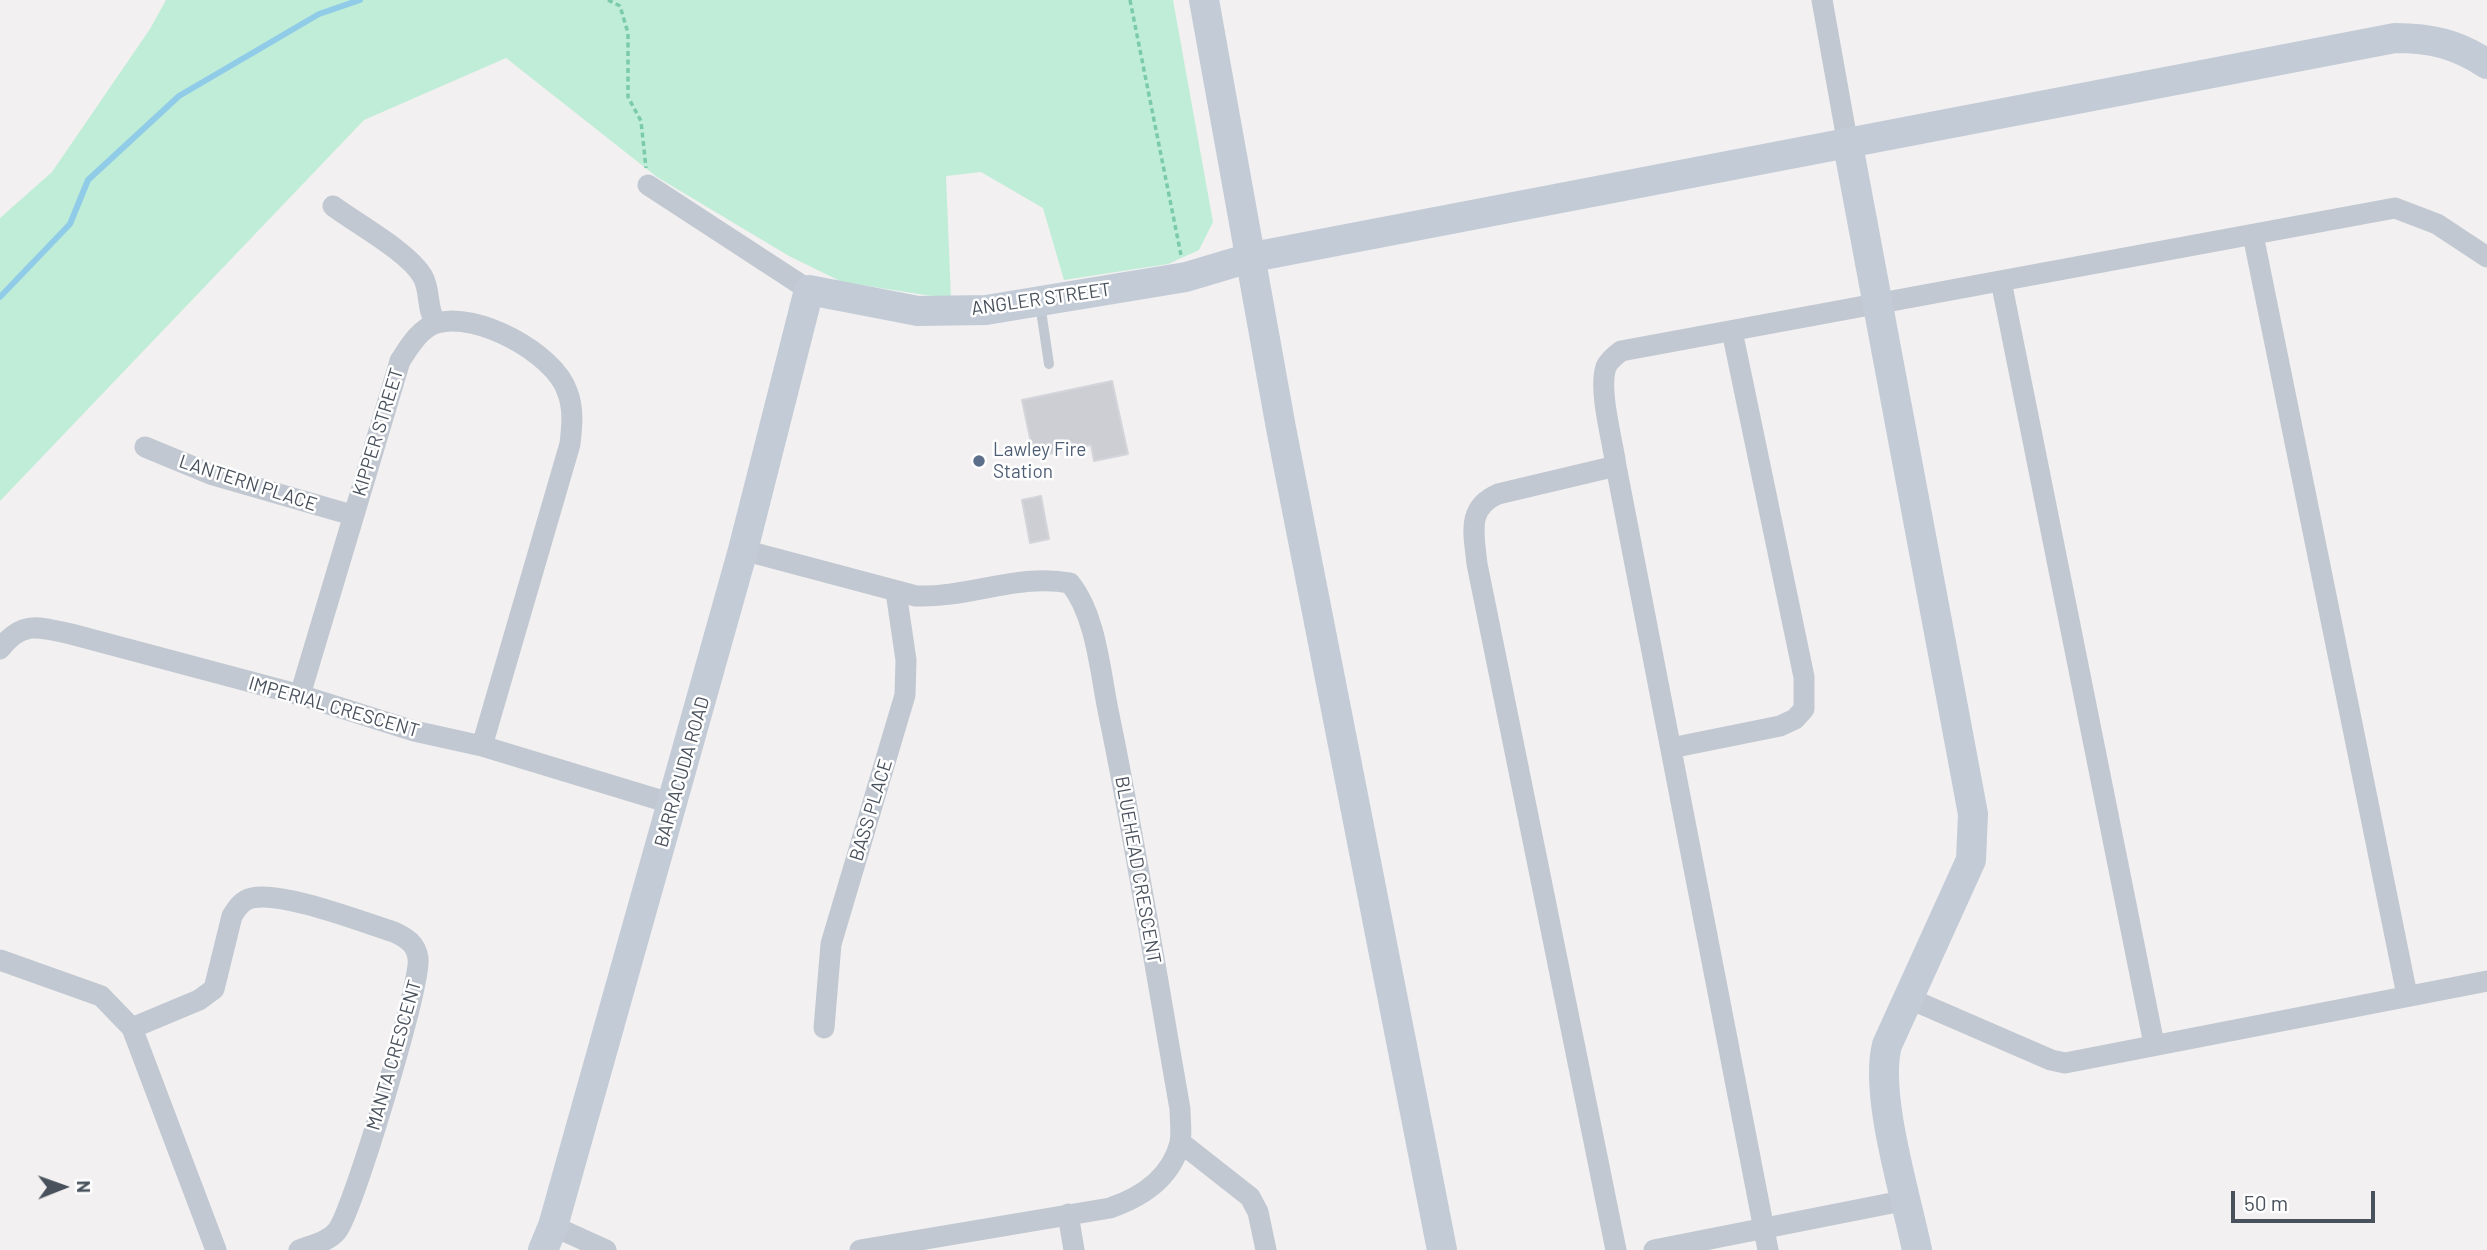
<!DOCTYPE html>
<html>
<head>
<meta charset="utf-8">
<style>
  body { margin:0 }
  #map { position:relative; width:2487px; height:1250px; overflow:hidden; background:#f2f0f0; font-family:Barlow,sans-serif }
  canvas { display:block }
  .north { position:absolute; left:28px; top:1152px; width:70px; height:70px; -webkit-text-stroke:5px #fff; paint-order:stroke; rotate:89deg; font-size:19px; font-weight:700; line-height:28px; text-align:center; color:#48515c }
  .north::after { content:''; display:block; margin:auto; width:24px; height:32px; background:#48515c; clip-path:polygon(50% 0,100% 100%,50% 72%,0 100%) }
  .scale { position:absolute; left:2231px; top:1191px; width:144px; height:32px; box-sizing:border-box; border:4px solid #48515c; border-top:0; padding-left:9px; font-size:21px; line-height:24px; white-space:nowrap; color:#48515c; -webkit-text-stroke:5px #fff; paint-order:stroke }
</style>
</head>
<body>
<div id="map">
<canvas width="2487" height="1250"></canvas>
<div class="north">N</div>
<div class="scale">50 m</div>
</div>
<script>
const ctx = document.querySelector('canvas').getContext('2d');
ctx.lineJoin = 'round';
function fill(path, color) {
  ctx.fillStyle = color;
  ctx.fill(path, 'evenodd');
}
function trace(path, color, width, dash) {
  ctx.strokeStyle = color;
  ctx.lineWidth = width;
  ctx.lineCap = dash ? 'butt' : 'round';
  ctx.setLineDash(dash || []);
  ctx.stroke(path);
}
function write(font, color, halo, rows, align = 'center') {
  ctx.font = font + ' Barlow,sans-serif';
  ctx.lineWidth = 5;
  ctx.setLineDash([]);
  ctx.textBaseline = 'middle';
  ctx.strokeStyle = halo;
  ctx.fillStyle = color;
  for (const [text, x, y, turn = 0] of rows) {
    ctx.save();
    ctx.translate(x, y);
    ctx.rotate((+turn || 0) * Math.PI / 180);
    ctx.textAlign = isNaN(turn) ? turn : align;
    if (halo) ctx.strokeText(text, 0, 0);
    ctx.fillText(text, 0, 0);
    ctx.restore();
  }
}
fill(new Path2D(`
  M166,0H1173L1213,222L1199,250L1168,264L1064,280L1043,208L981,172L946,176L951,299L842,282L789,256L657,177L506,58L364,120L0,501V218L52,172L150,29Z`), '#c0edd7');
trace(new Path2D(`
  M0,297L70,224L88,180L179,96L319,14L360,0`), '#90cce8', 6);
const building = new Path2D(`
  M1112,381L1128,454L1094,461L1091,445L1034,457L1022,400Z
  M1041,496L1049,539L1030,543L1022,500Z`);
fill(building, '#cdced4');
trace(building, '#d4d5db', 2);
trace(new Path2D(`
  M608,0L620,6L628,33V97L641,121L646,168
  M1130,0L1181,255`), '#7acaab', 3.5, [5, 3.5]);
trace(new Path2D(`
  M1040,304L1049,364`), '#c1c8d1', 10);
trace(new Path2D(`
  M1822,0L1848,145
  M648,185L809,290
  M333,206C357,224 409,252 423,277C431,292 426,309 436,323
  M2253,235L2407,995
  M2001,281L2154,1044
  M145,447L213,475L352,515
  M1616,466L1498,494C1466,508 1474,534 1477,564L1616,1250
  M743,550L916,596C968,598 1019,573 1070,583C1097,617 1100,673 1109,715C1136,846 1157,978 1180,1109C1180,1119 1182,1133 1180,1143C1171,1178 1142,1197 1110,1208L860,1250
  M0,649C22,620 39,627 71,634L300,695L414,731L482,746L673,804
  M300,695L400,361C409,347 420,328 437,323C476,311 554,353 567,391C574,408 572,426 570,444L482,746
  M1671,748L1780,726L1795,719L1804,709V677L1732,331
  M0,960L101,996L132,1028L216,1250
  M1908,998L2051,1060L2065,1063L2487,981
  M132,1028L199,1000L214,989L232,916C237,908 242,900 252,898C282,891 362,922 394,932C407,938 416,944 418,958C422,981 353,1212 337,1231C328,1242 312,1245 299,1250
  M824,1028L831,944L905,695L906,660L896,592
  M1180,1142L1250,1197L1258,1212L1266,1250
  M1068,1214L1074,1250
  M553,1226L606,1250
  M1654,1250L1907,1200
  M1768,1250L1616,466C1613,442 1598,390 1606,367C1609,360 1615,356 1621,351L2395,208L2437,224L2487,257`), '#c1c8d1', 21);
trace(new Path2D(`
  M1204,0L1281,428L1442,1250
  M1848,145L1973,814L1971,860L1887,1045C1874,1095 1906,1196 1917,1250
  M543,1250L553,1226L743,550L809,290L918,311L986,310L1186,277L1253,257L2395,38C2431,38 2457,44 2487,64`), '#c3cbd7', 30);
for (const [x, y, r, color] of [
  [979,461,7,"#5c6f8a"]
]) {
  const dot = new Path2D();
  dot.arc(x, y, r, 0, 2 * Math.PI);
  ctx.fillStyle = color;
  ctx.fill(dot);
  trace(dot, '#fff', 2.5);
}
write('19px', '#48515c', '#fff', [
  ["ANGLER STREET",1041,299,-8],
  ["KIPPER STREET",378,432,-73],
  ["LANTERN PLACE",248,483,18],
  ["IMPERIAL CRESCENT",334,707,16],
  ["BARRACUDA ROAD",682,772,-74],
  ["BASS PLACE",871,810,-73],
  ["BLUEHEAD CRESCENT",1138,870,80],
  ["MANTA CRESCENT",394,1055,-74]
]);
write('19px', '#4e5e75', '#fff', [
  ["Lawley Fire",993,450],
  ["Station",993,472]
], 'left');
</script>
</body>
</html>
